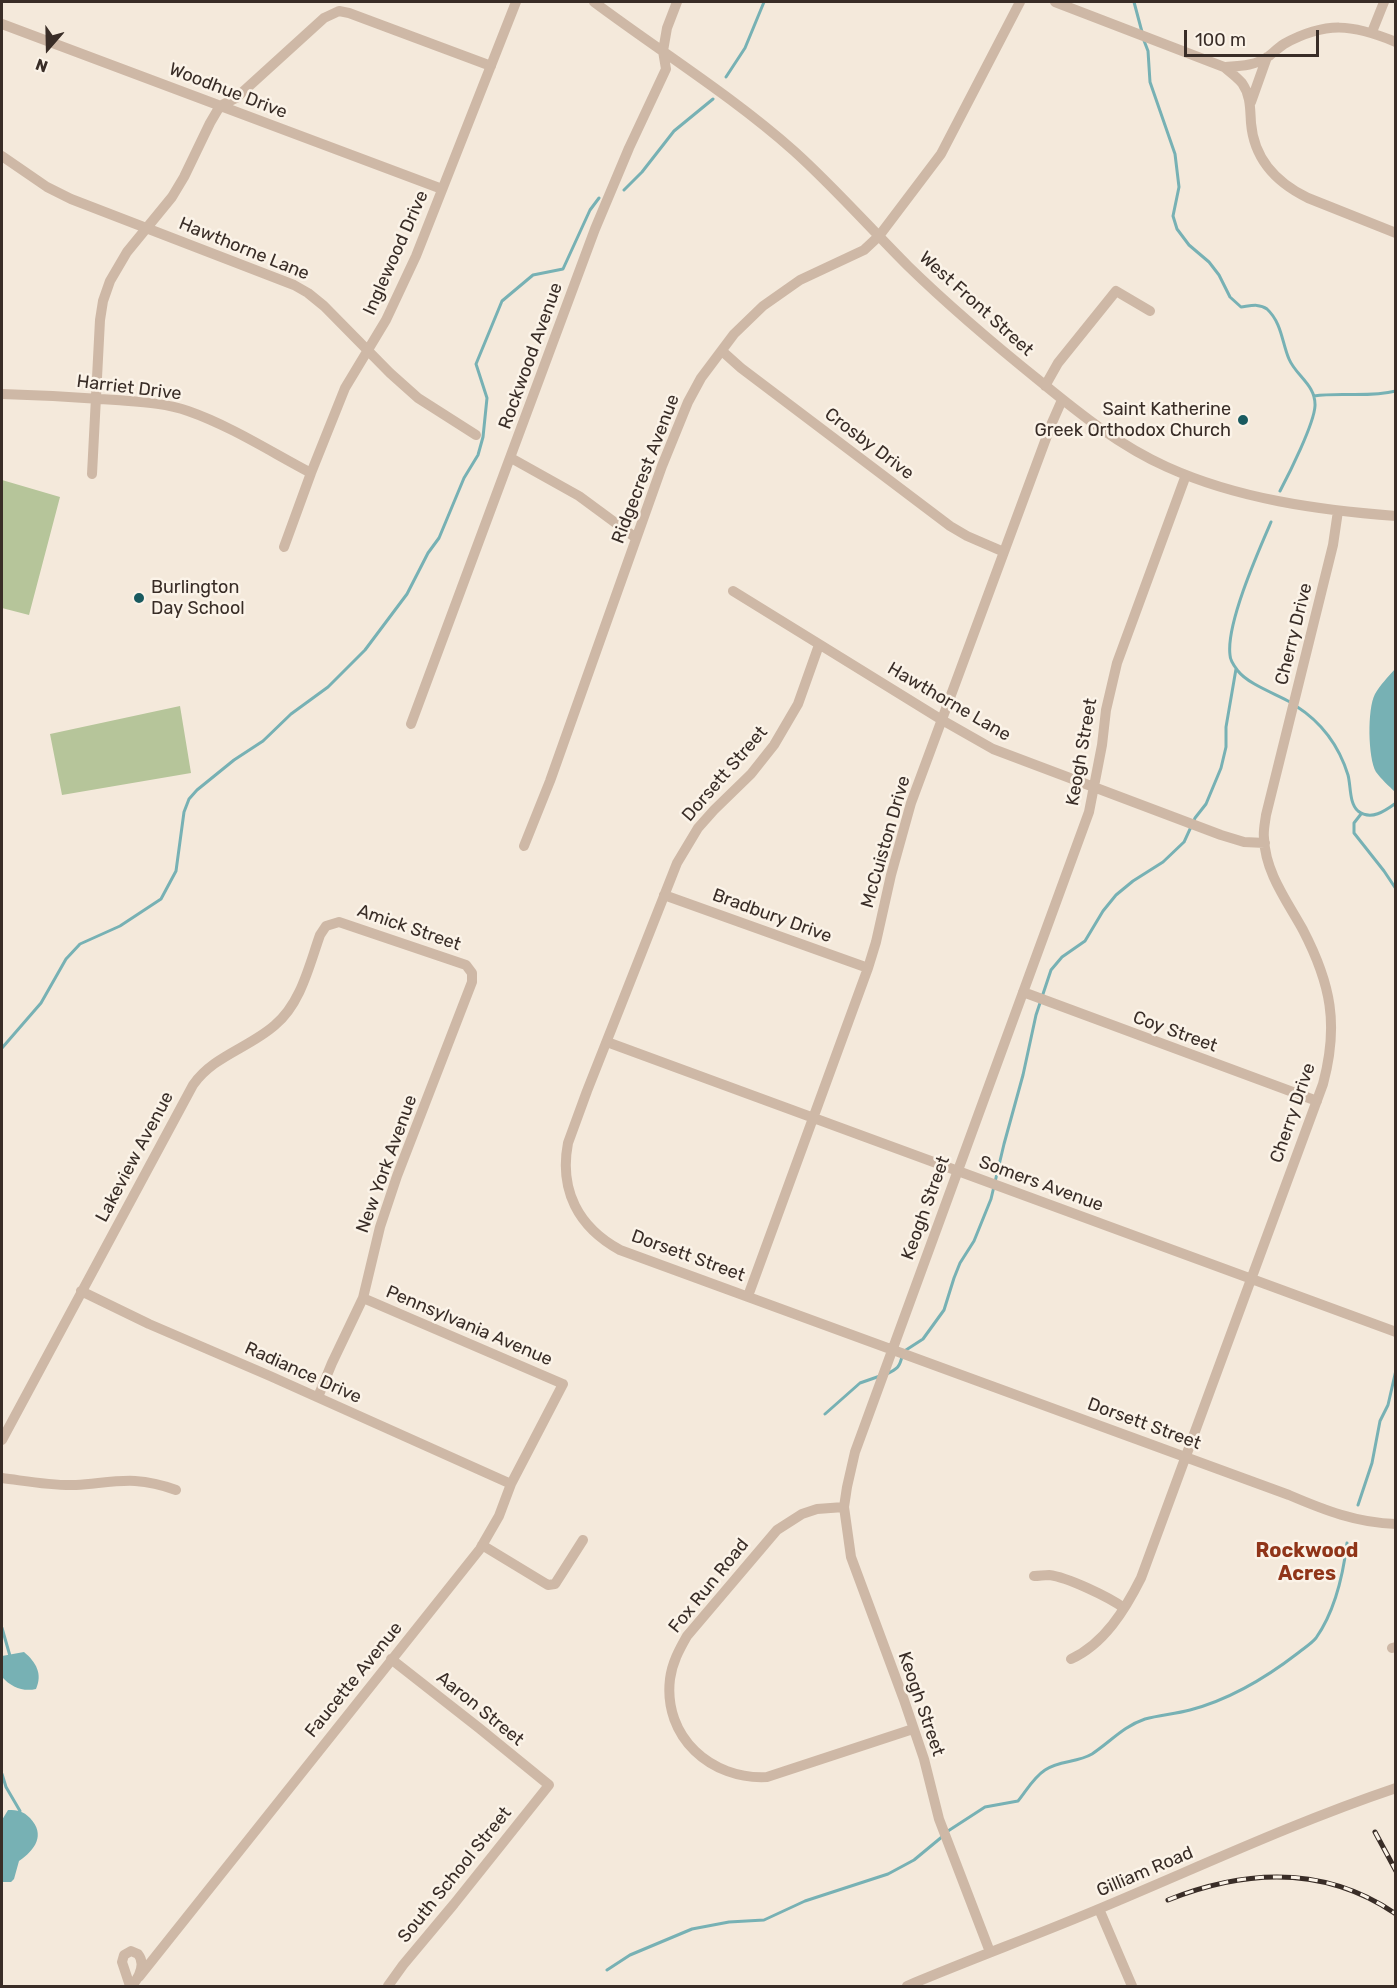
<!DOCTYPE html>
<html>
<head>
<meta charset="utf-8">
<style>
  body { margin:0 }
  #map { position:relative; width:1397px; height:1988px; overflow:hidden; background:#f4e9db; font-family:Rubik,sans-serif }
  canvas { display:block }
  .frame { position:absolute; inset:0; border:3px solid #392d27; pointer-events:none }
  .north { position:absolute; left:18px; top:18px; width:60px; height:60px; -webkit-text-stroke:4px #fbf3e8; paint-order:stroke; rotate:200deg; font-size:16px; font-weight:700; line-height:24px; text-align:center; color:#392d27 }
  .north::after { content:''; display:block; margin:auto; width:21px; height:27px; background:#392d27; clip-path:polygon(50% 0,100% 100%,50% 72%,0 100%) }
  .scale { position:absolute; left:1184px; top:30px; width:135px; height:27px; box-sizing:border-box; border:3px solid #392d27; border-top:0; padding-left:8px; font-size:18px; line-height:21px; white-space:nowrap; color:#392d27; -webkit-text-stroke:4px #fbf3e8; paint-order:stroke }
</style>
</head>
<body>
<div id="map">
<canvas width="1397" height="1988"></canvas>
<div class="frame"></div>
<div class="north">N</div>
<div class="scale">100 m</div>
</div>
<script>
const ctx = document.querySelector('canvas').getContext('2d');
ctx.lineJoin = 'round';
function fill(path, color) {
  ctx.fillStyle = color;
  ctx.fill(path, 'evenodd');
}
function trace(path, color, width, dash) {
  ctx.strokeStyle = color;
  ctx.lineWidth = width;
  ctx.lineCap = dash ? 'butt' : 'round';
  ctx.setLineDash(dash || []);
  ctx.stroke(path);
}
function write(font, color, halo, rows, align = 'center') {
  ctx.font = font + ' Rubik,sans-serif';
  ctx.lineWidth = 5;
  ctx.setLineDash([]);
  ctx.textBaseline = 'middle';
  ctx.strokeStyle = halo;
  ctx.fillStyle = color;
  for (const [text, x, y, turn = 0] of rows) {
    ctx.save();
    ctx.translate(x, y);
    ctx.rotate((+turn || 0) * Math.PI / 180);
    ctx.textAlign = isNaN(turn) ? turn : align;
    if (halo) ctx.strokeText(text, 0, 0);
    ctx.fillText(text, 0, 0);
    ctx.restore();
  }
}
fill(new Path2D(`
  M2,480L60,497L29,615L2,608Z
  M180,706L191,773L62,795L50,734Z`), '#b6c59a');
fill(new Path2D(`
  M1395,669V792C1389,786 1381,779 1376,772C1368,758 1367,709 1375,694C1380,685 1388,677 1395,669Z
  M24,1652C36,1662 43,1674 36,1689C23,1692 11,1687 2,1677V1656Z
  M8,1810C18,1810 23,1811 30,1818C46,1835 35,1850 19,1861L14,1879L11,1882H2V1820Z`), '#77b1b4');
trace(new Path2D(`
  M1134,2L1142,32
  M1143,38L1148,51L1150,82L1175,154L1179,187L1173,216L1177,229L1189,245L1209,262L1219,275L1230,297L1241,307C1250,306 1259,303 1267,309C1282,323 1282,343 1289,359C1296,376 1316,385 1315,406C1314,424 1289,474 1280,491
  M726,77L745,48L764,2
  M624,190L642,172L674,131L713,99
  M1314,396C1341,392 1368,398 1396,391
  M1271,522C1258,552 1226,624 1230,655C1230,661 1235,667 1238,671C1248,684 1276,694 1290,702
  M1296,706C1321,722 1339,746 1348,775C1351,786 1349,803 1358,811C1371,821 1385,811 1396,803
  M1361,814L1354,823V833L1384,871L1396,889
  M2,1048L41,1003L66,959L80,944L120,926L161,899L176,871L184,812L189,799L197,790L234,760L263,741L291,714L328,687L365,650L407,594L428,553L439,538L464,478L478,455L483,437L487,398L476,364L502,301L533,275L563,269L590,210L599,198
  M906,1350L923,1339L944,1310L954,1278L960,1263L974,1241L991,1199L1004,1144L1023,1075L1036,1015L1051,970L1062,957L1085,941L1103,911L1116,895L1133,881L1163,862L1184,842L1195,818L1206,804L1221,768L1226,747V727L1236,669
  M887,1374C897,1369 900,1367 902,1356
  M825,1414L860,1383L880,1376
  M1358,1505L1372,1463L1380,1421L1388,1405L1396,1370
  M2,1628L10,1656
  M2,1774L6,1787L20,1811L19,1814
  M948,1831L985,1807L1018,1801C1027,1790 1033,1778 1045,1770C1059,1760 1077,1763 1092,1754C1110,1742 1124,1726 1145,1719C1160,1715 1175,1714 1190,1710C1228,1700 1267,1677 1298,1653C1304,1648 1311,1644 1316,1638C1335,1611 1343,1576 1347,1543
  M607,1970L630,1955L692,1929L729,1922L764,1920L805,1901L888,1874L914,1860L943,1836`), '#77b1b4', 3);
trace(new Path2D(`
  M594,2C661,52 732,96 794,151C834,187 870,228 908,266C950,307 995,345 1041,382C1080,414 1120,446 1167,467C1238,499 1318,510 1396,516
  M1055,2L1224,67C1240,66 1255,66 1269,56C1274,52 1278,48 1284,44C1326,21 1352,24 1396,42
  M2,24L442,189
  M1372,32L1384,2
  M1224,67C1230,72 1237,77 1242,83C1251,96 1250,109 1251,123C1254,159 1277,183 1308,198L1396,233
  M1251,102L1267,57
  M2,156L47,187L71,199L294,285L308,293L324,306L390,373L418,398L476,435
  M722,351L741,368L950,526L967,536L1004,552
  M1045,386L1058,363L1116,291L1150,311
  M2,394C40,395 78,397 116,400C140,402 165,403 188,411C231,426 271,452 311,473
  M511,458L579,496L636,538
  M92,474L100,320L103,301L110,281L127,252L172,197L184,177L210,123L220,106L236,98L324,18L339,11L349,13L491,66
  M284,547L311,473L345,388L386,320L416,256L516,2
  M733,591L942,720L993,749L1221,835L1244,842L1265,843
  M819,645L798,704L774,745L751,774L714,810L698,828L677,863L587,1091L568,1143C559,1190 578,1227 620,1250L1289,1495C1324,1510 1357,1523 1396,1524
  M411,724L595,229L629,148L666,69L663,51L667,28L677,2
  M524,846L550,781L662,466L688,402L701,378L734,334L763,306L800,280L864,250L879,236L941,154L1020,2
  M664,895L868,968
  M1023,992L1317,1101
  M607,1042L1396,1332
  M81,1291L149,1324L270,1376L511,1484
  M748,1296L868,968L876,942L891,875L911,803L1051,425L1062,400
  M2,1440L193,1085C213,1056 249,1048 275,1025C301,1003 309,966 320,935L326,926L339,922L466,965L472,973V982L397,1176L380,1227L363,1298L332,1363L318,1397
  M2,1478C26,1481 51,1486 76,1485C116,1482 136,1475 176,1490
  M844,1507L817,1509L802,1514L777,1530L687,1636C679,1650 672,1663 670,1679C663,1737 711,1780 767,1777L913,1729
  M482,1545L548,1585L555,1584L583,1540
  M1034,1576C1039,1576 1044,1575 1049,1575C1067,1577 1109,1597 1124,1608
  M1392,1648L1396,1647
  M1071,1659C1104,1644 1125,1610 1141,1578L1323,1084C1339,1025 1331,984 1303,930C1287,901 1265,872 1264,838C1263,831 1265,823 1266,815L1333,545L1338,511
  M1099,1909L1132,1986
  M990,1952L939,1819L924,1759L904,1700L851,1557L844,1507L847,1487L855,1452L1089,812L1102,745L1106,710L1117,663L1186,475
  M139,1977L480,1549L499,1516L511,1484L563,1384L363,1298
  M130,1986L122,1962L124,1955L131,1951L138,1954C146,1964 139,1977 132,1986
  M388,1986L403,1965L454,1904L549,1785L479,1728L391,1659
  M907,1986C971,1959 1037,1935 1101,1908C1199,1867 1295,1822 1396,1788`), '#ceb8a6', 10);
const rail = new Path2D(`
  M1375,1832L1396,1871
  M1168,1900C1246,1869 1324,1865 1396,1914`);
trace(rail, '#392d27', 5);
trace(rail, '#fbf3e8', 3, [9]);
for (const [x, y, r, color] of [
  [1243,420,6,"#195a5f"],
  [139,598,6,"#195a5f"]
]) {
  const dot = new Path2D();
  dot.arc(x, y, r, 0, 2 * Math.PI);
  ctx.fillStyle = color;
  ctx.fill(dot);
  trace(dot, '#fbf3e8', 2);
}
write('18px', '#392d27', '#fbf3e8', [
  ["Woodhue Drive",228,91,21],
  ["Hawthorne Lane",244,249,22],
  ["Inglewood Drive",396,253,-66],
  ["West Front Street",976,304,42],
  ["Rockwood Avenue",531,356,-70],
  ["Harriet Drive",129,388,7],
  ["Crosby Drive",869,444,37],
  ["Ridgecrest Avenue",646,469,-69],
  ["Cherry Drive",1294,634,-76],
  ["Hawthorne Lane",949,702,30],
  ["Keogh Street",1082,752,-80],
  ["Dorsett Street",725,774,-49],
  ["McCuiston Drive",886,842,-74],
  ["Bradbury Drive",772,916,20],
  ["Amick Street",409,928,19],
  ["Coy Street",1175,1032,20],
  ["Cherry Drive",1293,1113,-71],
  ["Lakeview Avenue",135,1157,-62],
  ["New York Avenue",387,1164,-70],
  ["Somers Avenue",1041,1184,20],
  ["Keogh Street",926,1208,-70],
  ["Dorsett Street",688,1256,20],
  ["Pennsylvania Avenue",469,1326,23],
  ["Radiance Drive",303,1373,24],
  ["Dorsett Street",1144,1424,20],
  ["Fox Run Road",709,1586,-51],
  ["Faucette Avenue",354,1680,-51],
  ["Keogh Street",921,1704,71],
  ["Aaron Street",480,1709,39],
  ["Gilliam Road",1145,1872,-23],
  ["South School Street",455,1875,-51]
]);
write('18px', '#392d27', '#fbf3e8', [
  ["Saint Katherine",1231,410],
  ["Greek Orthodox Church",1231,431],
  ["Burlington",151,588,"left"],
  ["Day School",151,609,"left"]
], 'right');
write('bold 20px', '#903519', '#fbf3e8', [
  ["Rockwood",1307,1551],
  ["Acres",1307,1574]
]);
</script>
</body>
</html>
